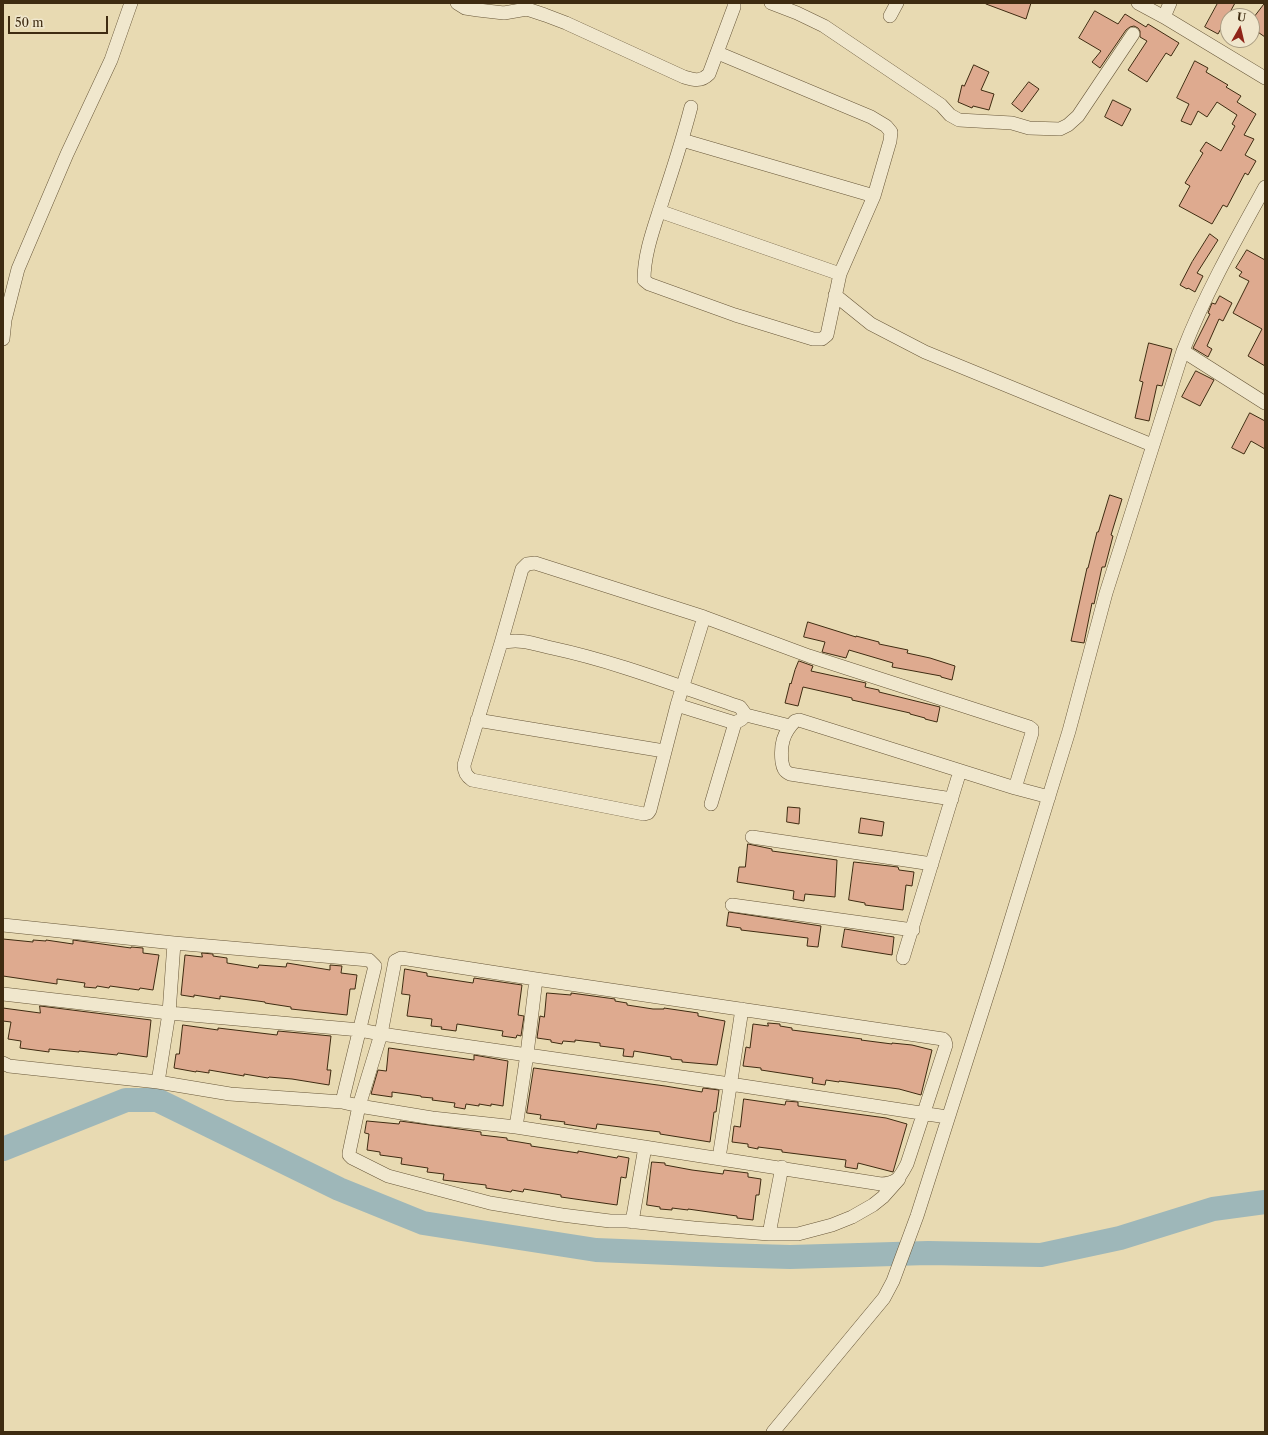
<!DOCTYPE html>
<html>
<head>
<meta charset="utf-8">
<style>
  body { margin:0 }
  #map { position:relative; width:1268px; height:1435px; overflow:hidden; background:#e8dab2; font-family:"Libre Caslon Text",serif }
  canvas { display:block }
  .frame { position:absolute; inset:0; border:4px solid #3e2b11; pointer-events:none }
  .north { position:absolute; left:1220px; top:8px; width:40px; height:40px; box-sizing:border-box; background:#f0e7cd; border:1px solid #a99c82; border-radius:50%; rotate:8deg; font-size:11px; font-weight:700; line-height:16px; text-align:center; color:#3e2b11 }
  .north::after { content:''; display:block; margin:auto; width:14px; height:18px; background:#8f2418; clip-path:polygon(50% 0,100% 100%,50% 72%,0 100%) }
  .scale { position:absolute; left:8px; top:16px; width:100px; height:18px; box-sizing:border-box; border:2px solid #3e2b11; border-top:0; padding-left:5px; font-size:12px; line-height:14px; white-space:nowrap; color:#3e2b11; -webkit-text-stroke:3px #f0e7cd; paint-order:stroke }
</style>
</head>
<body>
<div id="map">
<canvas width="1268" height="1435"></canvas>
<div class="frame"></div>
<div class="north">U</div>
<div class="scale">50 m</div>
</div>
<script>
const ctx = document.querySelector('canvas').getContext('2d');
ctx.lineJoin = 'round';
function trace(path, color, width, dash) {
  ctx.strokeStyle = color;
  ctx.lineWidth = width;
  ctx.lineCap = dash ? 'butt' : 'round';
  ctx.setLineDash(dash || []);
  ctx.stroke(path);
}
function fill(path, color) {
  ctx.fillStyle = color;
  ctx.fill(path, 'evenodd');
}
trace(new Path2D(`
  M3,1149L126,1100H157L339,1189L423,1223L596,1250L720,1255L790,1257L928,1253L1041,1255L1120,1238L1213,1209L1265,1202`), '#9eb7b9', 24);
const building = new Path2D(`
  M986,3H1031L1026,19L986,4Z
  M1218,3H1235L1218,34L1205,27Z
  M1265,3V37L1252,28V20Z
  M1095,11L1118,24L1125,14L1146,27L1148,24L1179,43L1171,56L1166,53L1147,82L1128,70L1147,41L1140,37V31L1138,28L1134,26L1130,27L1126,30L1100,68L1092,62L1101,51L1079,38Z
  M1195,61L1208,68L1206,72L1228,85L1226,87L1241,96L1237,102L1256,114L1244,135L1254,139L1245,155L1256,161L1248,175L1245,173L1227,207L1223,205L1212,224L1179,206L1190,186L1185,183L1203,153L1200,151L1206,142L1221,151L1235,126L1232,124L1237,115L1217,102L1207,117L1198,111L1191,125L1181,121L1189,104L1177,98Z
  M974,65L989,72L981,90L994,94L989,110L973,106L972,108L958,102L962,85L964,86Z
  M1029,82L1039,89L1022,112L1012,104Z
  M1113,100L1131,109L1122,126L1105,117Z
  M1210,234L1218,240L1197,273L1203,276L1195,292L1188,288L1187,289L1180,285L1192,262Z
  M1247,250L1265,260V366L1248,356L1262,329L1233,313L1249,281L1239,276L1242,272L1236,268Z
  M1220,296L1232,303L1223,321L1219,319L1207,346L1212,349L1208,357L1193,348L1210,314L1208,313L1212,303L1215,304Z
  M1149,343L1172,349L1162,386L1157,385L1149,421L1135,418L1143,382L1140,381Z
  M1196,371L1214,380L1200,406L1182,397Z
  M1250,413L1265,421V449L1251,441L1244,454L1232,448Z
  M1110,495L1122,499L1111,535L1113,536L1105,567H1102L1094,604L1092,603L1084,643L1071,641L1087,568H1088L1097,532H1098Z
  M808,622L856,637V636L879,642V644L908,650L907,653L930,658L955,666L952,680L941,677V676L892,667L893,663L849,650L846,658L822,652L825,642L804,637Z
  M799,661L813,666L811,671L866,683L865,687L879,690V692L940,707L937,722L925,719V718L910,714V713L852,700V698L803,687L798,706L785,703L790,683L791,684L795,670Z
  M788,807L800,808L799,824L787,822Z
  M861,818L884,822L882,836L859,833Z
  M748,844L772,849V851L837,860L835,897L805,894L804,901L793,899L794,891L737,882L739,867H745Z
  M854,862L898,867L899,870L914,872L912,886L906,885L903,910L865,905V903L849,900Z
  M729,912L821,926L818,947L807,946L808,938L741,930V928L727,926Z
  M845,929L894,937L892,955L842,947Z
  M3,939L33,942V940L46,941V940L73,944V940L131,948V947L143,948V953L159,955L153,990L140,988L139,990L110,986L109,988L97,986L96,988L84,987L85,983L57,979V984L3,976Z
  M202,953L213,954V956L227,958V963L258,968L259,965L286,967L287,963L330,970V965L342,966L341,973L357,975L355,989H350L347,1015L291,1009V1007L265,1003V1002L220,996V999L194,995V997L181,995L185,955L202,957Z
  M405,969L427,973V976L473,983L474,978L522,985L518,1015L524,1016L521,1036L517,1035L516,1038L502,1036L503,1031L457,1024L456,1031L441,1029L442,1027L431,1026L432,1019L407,1016L410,995L402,994Z
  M547,993L571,995V993L615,999V1001L627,1003V1005L653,1009H664V1008L698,1013V1016L725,1021L717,1065L682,1062V1060L671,1059V1057L634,1051L633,1057L623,1056L624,1049L600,1046V1043L575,1040V1042L563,1041L562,1044L551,1042V1040L537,1038L540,1016L544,1017Z
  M40,1006L151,1020L147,1057L118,1053L117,1055L79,1051V1052L49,1049V1052L20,1048L21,1041L8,1039L11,1022L3,1021V1008L40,1013Z
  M768,1023L780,1024V1026L792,1028V1030L862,1039L861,1040L892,1044V1043L912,1045L932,1050L921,1095L899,1089L839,1081V1082L826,1080L825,1085L812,1083L813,1078L761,1070V1068L743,1066L746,1047L750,1048L753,1024L768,1026Z
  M183,1025L218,1030V1028L277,1035L278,1031L331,1036L327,1070H331L329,1085L292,1079L269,1077L268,1078L244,1074V1076L209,1070V1073L196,1071V1072L174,1068L176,1054H179Z
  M389,1048L474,1060V1055L508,1061L503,1106L491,1104V1106L479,1104V1106L466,1104L465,1109L454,1107L455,1103L432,1100L433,1098L421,1097V1096L392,1092V1097L371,1094L378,1070L386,1071Z
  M534,1068L665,1086L702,1092L703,1088L719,1090L716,1112H714L710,1142L660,1134V1132L597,1124L596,1129L564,1124L565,1122L540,1119L541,1115L527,1113Z
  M744,1099L785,1105L786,1101L798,1102V1106L886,1118L907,1124L893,1172L858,1163L857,1169L845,1167L846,1160L782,1152V1150L758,1147V1149L748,1147V1144L732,1142L734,1126L740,1127Z
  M367,1121L399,1124L400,1121L481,1132V1135L507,1138V1140L531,1144V1146L578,1153V1151L617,1158L618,1156L629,1158L626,1178L621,1177L617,1205L561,1197V1195L549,1193L524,1189L523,1192L512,1190L511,1192L486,1188V1185L443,1180L444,1174L427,1172L428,1168L401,1164L402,1158L380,1155V1152L367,1150L369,1134L365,1133Z
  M652,1162L665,1163V1165L692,1170L723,1174L724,1170L748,1173V1177L761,1179L759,1195H756L753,1220L737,1218V1216L688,1209V1210L672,1208V1210L660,1209V1207L647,1205Z`);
fill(building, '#deaa8f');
trace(building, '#3e2b11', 1);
const street = new Path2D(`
  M457,3L465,8L478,10L504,13L527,9L545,15L566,23L684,77C694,80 701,82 709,74L734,7V3
  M771,3L797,13L824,26L941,105L950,115L959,120L1012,123L1029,128L1060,129L1068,125L1078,116L1133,34
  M1138,3L1164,17L1265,78
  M890,16L897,3
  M1164,17L1170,3
  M691,107C683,138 673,169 663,199C655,225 644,252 644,280L649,284L735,315L813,339H822L827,335L840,274L874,196L890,141L891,132L886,126L871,117L718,53
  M682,140L874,196
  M659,211L840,274
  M835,295L871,324L925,352L1152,445
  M3,339L5,320L18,269L67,154L111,60L131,3
  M1183,351L1265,403
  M704,617L677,705L650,810L648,813L644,814L472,780C466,776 464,772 464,765L501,643L522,569L527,564L535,563L704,617L809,656L1029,727L1032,729V733L1015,788
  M501,643C519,638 535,644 552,648C617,662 678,686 740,707L746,715L790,726
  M677,705L735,723L742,719
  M477,720L664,751
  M952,799L790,774C784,771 783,768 782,762C780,745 783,733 795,721L799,720L1015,788L1049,797
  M711,804L735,723
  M752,837L932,864
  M732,905L913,930
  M3,925L174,943L369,960L375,966L342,1102
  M903,958L960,771
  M3,994L169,1013L360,1030L381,1034L730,1084L947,1117
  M3,1063L9,1066L158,1082L230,1094L342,1102L359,1106L432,1118L516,1127L881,1184C898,1183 900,1177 907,1164L946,1045L945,1041L943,1039L536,979L401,958L395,961L381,1034L359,1106L349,1153V1155L352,1158L388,1176L490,1203L562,1215L610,1221H627L694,1228L769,1234H798L832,1225L852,1217L873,1205L883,1197L899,1179
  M158,1082L169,1013L174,943
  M516,1127L527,1054L536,979
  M719,1158L742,1009
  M632,1222L645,1147
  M769,1234L782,1167
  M773,1432L884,1298L893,1281L917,1216L997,965L1069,731L1106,593L1183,351C1205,294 1235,241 1265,187`);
trace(street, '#685739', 14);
trace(street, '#f0e7cd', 13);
</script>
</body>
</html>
